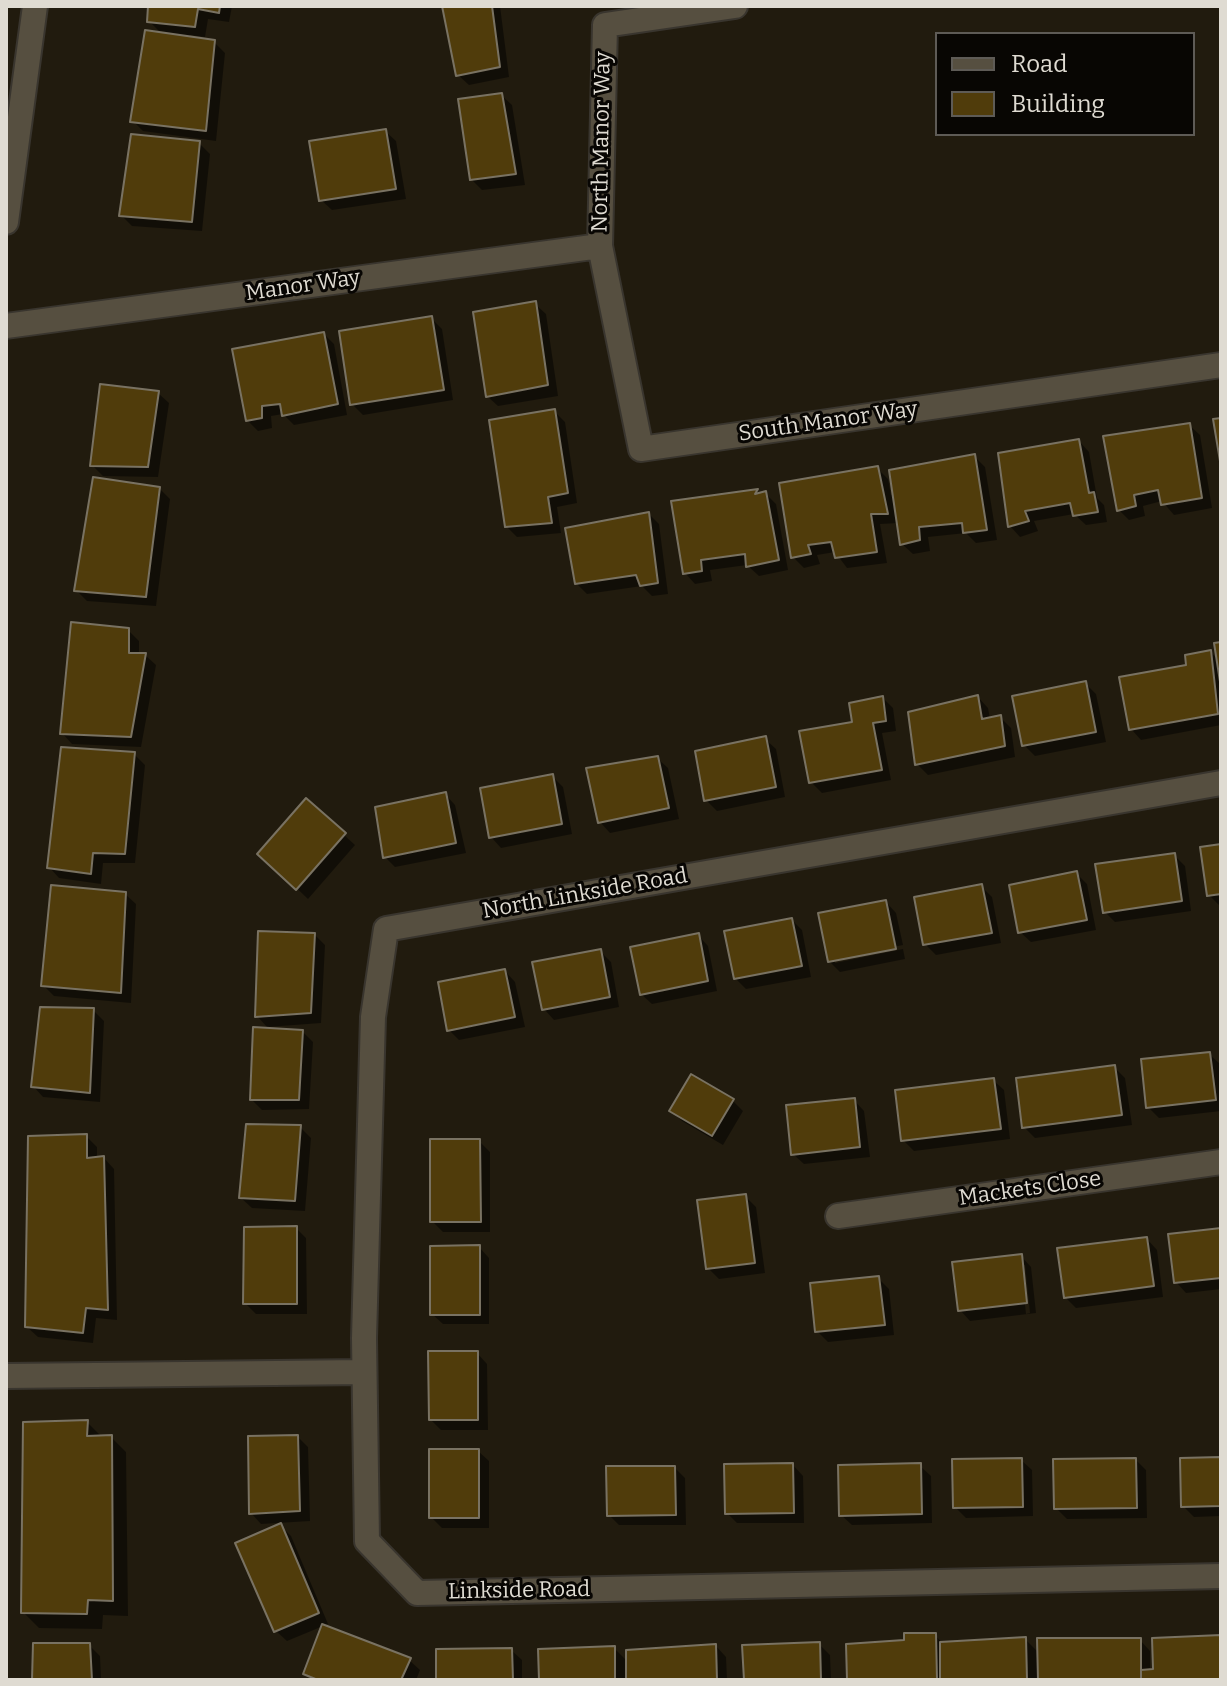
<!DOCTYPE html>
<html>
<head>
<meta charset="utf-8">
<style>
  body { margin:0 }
  #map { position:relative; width:1227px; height:1686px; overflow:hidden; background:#211b0e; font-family:Bitter,serif }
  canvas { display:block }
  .frame { position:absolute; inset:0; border:8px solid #dfdbd2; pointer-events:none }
  .legend { position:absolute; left:935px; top:32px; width:260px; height:104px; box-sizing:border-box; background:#080603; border:2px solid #5e5b56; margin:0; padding:10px 14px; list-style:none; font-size:24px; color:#dfdbd2 }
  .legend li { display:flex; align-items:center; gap:16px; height:40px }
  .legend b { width:40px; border:2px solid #5e5b56 }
</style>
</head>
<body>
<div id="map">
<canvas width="1227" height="1686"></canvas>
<div class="frame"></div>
<ul class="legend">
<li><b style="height:10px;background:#564f40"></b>Road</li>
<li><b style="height:22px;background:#503c0b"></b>Building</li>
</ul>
</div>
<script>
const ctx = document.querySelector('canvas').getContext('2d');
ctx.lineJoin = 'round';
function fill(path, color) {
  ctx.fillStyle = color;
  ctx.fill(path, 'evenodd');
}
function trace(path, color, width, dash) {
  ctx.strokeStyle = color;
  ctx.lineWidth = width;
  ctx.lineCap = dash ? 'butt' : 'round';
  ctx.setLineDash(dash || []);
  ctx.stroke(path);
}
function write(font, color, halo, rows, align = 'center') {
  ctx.font = font + ' Bitter,serif';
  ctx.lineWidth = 6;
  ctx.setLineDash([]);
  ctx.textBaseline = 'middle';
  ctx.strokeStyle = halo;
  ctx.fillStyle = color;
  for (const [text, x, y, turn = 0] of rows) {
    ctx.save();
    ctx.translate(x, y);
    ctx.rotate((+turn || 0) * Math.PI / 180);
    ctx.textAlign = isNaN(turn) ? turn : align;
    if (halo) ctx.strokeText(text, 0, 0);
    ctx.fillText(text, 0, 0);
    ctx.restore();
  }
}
fill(new Path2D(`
  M150,6H232L229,22L208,19L205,37L190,35V39L214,42L225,53L216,141L143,131L133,121L162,34L149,21Z
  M444,6H500L509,77L469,85L458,75Z
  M501,95L512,105L525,185L482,190L471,179Z
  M385,131L396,141L406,199L332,210L321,200Z
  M199,143L210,154L202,231L132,226L121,215Z
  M535,304L546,314L558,396L498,406L487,396Z
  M431,318L442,329L453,400L363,415L352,404Z
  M324,334L334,344L347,415L294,425L283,414L271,416L272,428L258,431L247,420Z
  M158,393L169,403L158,477L103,476L92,465Z
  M554,411L565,422L577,503L557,507L561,533L517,537L506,526Z
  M1189,425L1200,435L1212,508L1174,515L1162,501L1143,506L1145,516L1129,520L1119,510Z
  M1079,441L1089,452L1097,498L1104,505L1107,522L1086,525L1074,514L1034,521L1038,531L1020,537L1010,526Z
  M975,457L985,467L997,540L976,543L966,533L928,537L930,551L913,554L902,544L899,523L880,524L887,563L847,568L835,552L817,555L820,564L804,568L793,557L878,469L888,479L891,495Z
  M160,489L170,499L156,606L87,601L77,591Z
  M757,491L760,495L765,493L776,504L788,570L759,576L747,565L710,570L712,581L695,584L685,573L673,503Z
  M649,514L659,524L668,594L652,596L642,586L587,594L576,583Z
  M128,630L139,641V655H145L156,665L141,747L72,744L62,733Z
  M1221,644V725L1141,740L1131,729L1188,666L1210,652L1219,660Z
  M1086,684L1096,694L1106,742L1035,756L1024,745Z
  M978,697L988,708L990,719L1000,717L1011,728L1015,757L928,775L917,764Z
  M883,698L893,708L896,731L882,733L891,780L822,793L811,782L855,723Z
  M765,739L776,749L785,797L717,811L706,800Z
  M134,754L145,765L135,863H103L101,884L59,878L49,867Z
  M657,758L668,768L679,819L610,833L600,822Z
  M552,776L563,787L572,834L501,848L491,837Z
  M445,794L455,805L466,853L395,867L385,857Z
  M344,835L355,845L308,899L260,853Z
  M1221,846V905L1220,906L1209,895Z
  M1174,855L1185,866L1191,911L1115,922L1105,912Z
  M1076,873L1087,884L1096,930L1031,942L1020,932Z
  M981,886L992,897L1001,943L936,955L925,944Z
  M125,894L136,904L131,1003L54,996L43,985Z
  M886,902L896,913L903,945L835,959V963L903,949L905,959L840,972L829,961Z
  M792,920L802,930L811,977L746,989L735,978Z
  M314,934L325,945L321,1023L267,1027L257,1016Z
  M698,935L708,946L717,991L652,1004L641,994Z
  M600,951L611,962L619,1007L554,1020L544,1009Z
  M505,971L515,982L525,1027L459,1040L449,1030Z
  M93,1010L104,1021L100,1102L43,1097L33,1086Z
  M303,1032L313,1042L309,1109L262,1110L252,1100Z
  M1209,1054L1220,1064L1221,1111L1159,1118L1148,1107Z
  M1114,1067L1125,1078L1132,1125L1035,1138L1024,1127Z
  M993,1080L1004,1090L1010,1139L914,1151L903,1140Z
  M854,1100L864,1111L870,1157L804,1164L793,1154Z
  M733,1101L743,1111L723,1145L682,1121L672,1111Z
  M300,1127L311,1138L305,1211L252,1208L241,1198Z
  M86,1136L97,1147V1159L104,1158L114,1169L117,1320L96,1318L93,1343L38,1337L27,1327Z
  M479,1141L490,1152V1232H443L432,1221Z
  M745,1196L756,1207L765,1273L719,1279L708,1268Z
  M296,1228L306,1238L307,1314H256L245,1303Z
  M1221,1230V1289L1186,1293L1176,1282Z
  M1147,1239L1157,1250L1163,1297L1076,1308L1066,1298Z
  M479,1247L489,1258V1324H443L432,1314Z
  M1021,1256L1031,1267L1036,1313L970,1321L960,1310ZM1021,1265H1025L1030,1313L1026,1314Z
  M878,1278L889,1289L894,1335L828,1342L817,1331Z
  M477,1353L487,1364L488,1430H441L431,1420Z
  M87,1422L102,1437H111L126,1452L128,1616L103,1615L102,1629L39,1628L23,1612Z
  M298,1437L308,1447L310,1521L261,1524L251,1513Z
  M478,1451L489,1461V1528H442L432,1518Z
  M1221,1459V1516L1194,1517L1183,1506Z
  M1021,1460L1032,1470L1033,1516L966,1518L955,1507Z
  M1136,1460L1146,1470L1147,1518L1067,1519L1056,1508Z
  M793,1465L803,1476L804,1523H737L727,1513Z
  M920,1466L931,1476L932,1523L852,1525L841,1515Z
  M675,1468L685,1478L686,1525H619L609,1515Z
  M281,1526L291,1536L328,1624L287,1641L276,1631Z
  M935,1635L943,1644L1025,1639L1039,1653L1140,1640L1150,1651V1671L1221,1637V1680H849L906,1642Z
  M819,1644L830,1655L831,1680H746Z
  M89,1645L100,1656L101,1680H34Z
  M716,1646L726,1657L727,1680H541L614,1648L628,1662Z
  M511,1650L522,1660V1680H438Z
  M409,1660L420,1670L416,1680H312L305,1673Z`), '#0007');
const building = new Path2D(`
  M148,6H220L219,13L198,9L195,27L147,22Z
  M442,6H492L500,67L456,76Z
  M145,30L215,40L206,131L130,122Z
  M502,93L516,174L470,180L458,99Z
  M386,129L396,189L319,201L309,141Z
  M131,134L200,141L192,222L119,216Z
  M536,301L548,385L486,397L473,312Z
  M432,316L444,390L350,405L339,331Z
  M324,332L338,404L282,416L280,404L262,406V418L246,421L232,349Z
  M100,384L159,391L148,467L90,466Z
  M555,409L568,493L548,497L552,523L505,527L489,420Z
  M1221,418V467L1213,419Z
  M1190,423L1202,498L1161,505L1158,490L1134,495L1136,506L1117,511L1103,436Z
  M1079,439L1089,493L1094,492L1098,512L1073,516L1070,503L1025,511L1029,521L1008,527L998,453Z
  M975,454L987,530L963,533L962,523L919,527L920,540L900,545L889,470Z
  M878,466L888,514H871L877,552L835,558L831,542L808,545L811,554L791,558L779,483Z
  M93,477L160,487L146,597L74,591Z
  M758,489L755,494L766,491L779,560L746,567L745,554L701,560L702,571L683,574L671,501Z
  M649,512L658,583L640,586L636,575L575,584L565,528Z
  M71,622L129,628V653H146L131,737L60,734Z
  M1221,642V688L1214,643Z
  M1211,650L1218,714L1129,730L1119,677L1186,665L1185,655Z
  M1086,681L1096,732L1022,746L1012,696Z
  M978,695L982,719L1001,715L1005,746L915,765L908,712Z
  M883,696L886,721L873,723L882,770L809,783L799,731L852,722L849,703Z
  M766,736L776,787L704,801L695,751Z
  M61,747L135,752L125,854L93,853L91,874L47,868Z
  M658,756L669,808L598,823L586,768Z
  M553,774L562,824L489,838L480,788Z
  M446,792L456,843L383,858L375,807Z
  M306,798L346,833L296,890L257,854Z
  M1221,844V894L1207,896L1200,847Z
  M1175,853L1182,901L1103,913L1095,864Z
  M1077,871L1087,920L1018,933L1009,885Z
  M982,884L992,933L923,945L914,897Z
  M51,885L126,892L121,993L41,986Z
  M886,900L896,949L828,962L818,913Z
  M792,918L802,966L734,979L724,931Z
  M258,931L315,933L311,1013L255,1017Z
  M699,933L708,981L640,995L630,947Z
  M601,949L610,997L542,1010L532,962Z
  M505,969L515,1017L447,1031L438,982Z
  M40,1007L94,1008L90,1093L31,1087Z
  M253,1027L303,1030L299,1100H250Z
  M1210,1052L1216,1100L1146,1108L1141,1059Z
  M1115,1065L1122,1115L1022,1128L1016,1078Z
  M691,1074L734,1099L712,1136L669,1111Z
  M994,1078L1001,1129L901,1141L895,1090Z
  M855,1098L860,1147L791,1155L786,1105Z
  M246,1124L301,1125L295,1201L239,1198Z
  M87,1134V1158L104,1156L108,1310L86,1308L83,1333L25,1327L28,1136Z
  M430,1139H480L481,1222H430Z
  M746,1194L755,1263L706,1269L697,1200Z
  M297,1226V1304H243L244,1227Z
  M1221,1228V1278L1174,1283L1168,1234Z
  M1147,1237L1154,1286L1064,1298L1057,1248Z
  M480,1245V1315H430V1246Z
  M1022,1254L1027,1303L958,1311L952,1262Z
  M879,1276L885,1325L815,1332L810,1283Z
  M428,1351H478V1420H429Z
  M88,1420L87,1436L112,1435L113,1601L88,1600L87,1614L21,1613L23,1422Z
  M298,1435L300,1511L249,1514L248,1436Z
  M429,1449H479V1518H429Z
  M1221,1457V1506L1181,1507L1180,1458Z
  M1022,1458L1023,1507L953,1508L952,1459Z
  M1136,1458L1137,1508L1054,1509L1053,1459Z
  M793,1463L794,1513L725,1514L724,1464Z
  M921,1463L922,1514L839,1516L838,1465Z
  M606,1466H675L676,1515L607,1516Z
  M281,1523L319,1613L274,1632L235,1543Z
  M322,1624L411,1658L401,1680H318L303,1674Z
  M904,1633H936L937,1680H847L846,1644L904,1640Z
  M1221,1635V1680H1141V1670L1153,1669L1152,1638Z
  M1026,1637L1027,1680H940V1642Z
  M1037,1638H1141V1680H1038Z
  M820,1642L821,1680H744L742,1645Z
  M33,1643H90L92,1680H32Z
  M716,1644L717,1680H626V1650Z
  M615,1646V1680H539L538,1649Z
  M512,1648L513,1680H436V1649Z`);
fill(building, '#503c0b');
trace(building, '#797262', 2);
const minor = new Path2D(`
  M735,6L605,25L600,246L641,449L1221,365
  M6,222L35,6
  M6,326L600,246
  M1221,783L386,929L373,1017L364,1338L367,1541L417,1593L1221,1576
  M838,1216L1221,1162
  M6,1376L364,1372`);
trace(minor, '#39352e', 28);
trace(minor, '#564f40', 24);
write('22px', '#dfdbd2', '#080603', [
  ["North Manor Way",602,142,-89],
  ["Manor Way",303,286,-8],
  ["South Manor Way",828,422,-8],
  ["North Linkside Road",585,894,-10],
  ["Mackets Close",1030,1189,-8],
  ["Linkside Road",519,1591,-1]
]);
</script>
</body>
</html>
